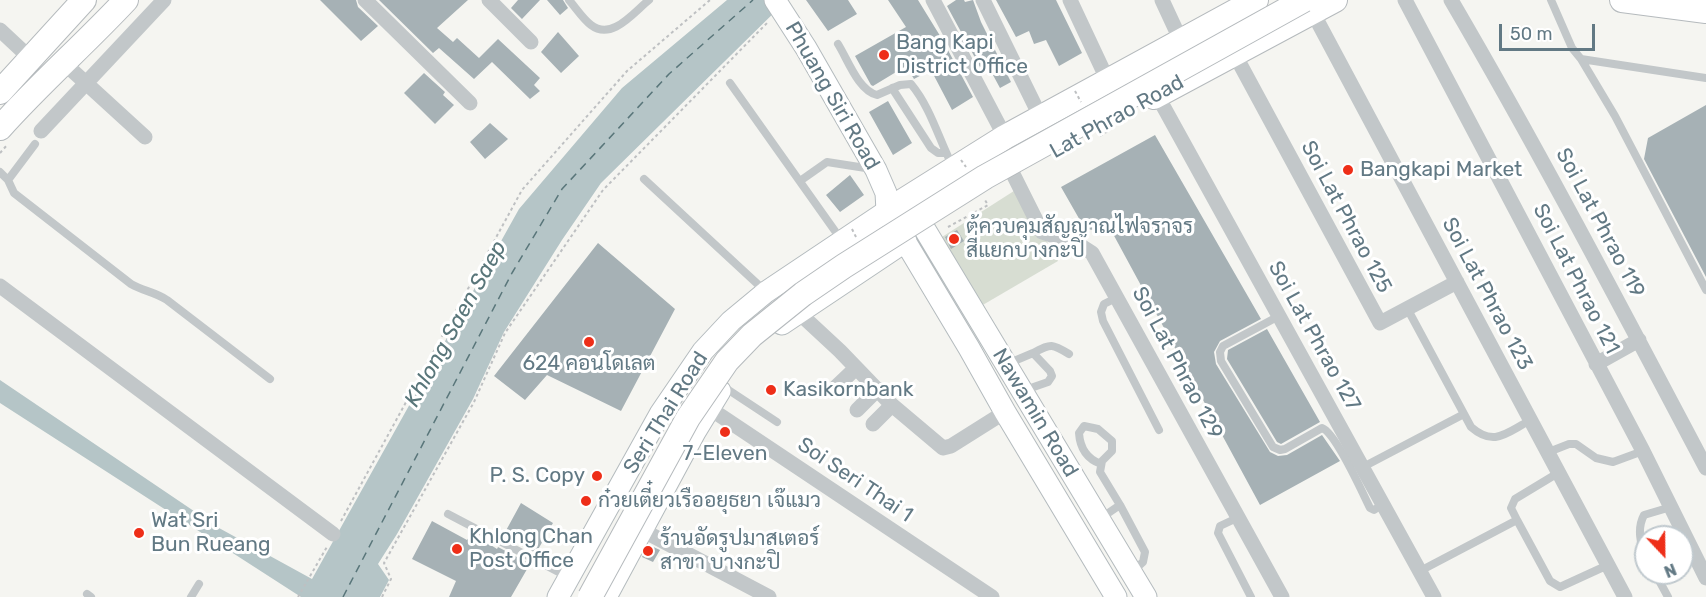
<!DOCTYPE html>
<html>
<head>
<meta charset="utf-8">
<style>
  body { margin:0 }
  #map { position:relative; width:1706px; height:597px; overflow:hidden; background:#f5f5f1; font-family:Rubik,sans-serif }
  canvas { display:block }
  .north { position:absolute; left:1634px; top:525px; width:60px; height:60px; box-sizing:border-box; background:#fff; border:2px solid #c0c9ce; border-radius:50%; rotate:158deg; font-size:16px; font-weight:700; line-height:24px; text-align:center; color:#627984 }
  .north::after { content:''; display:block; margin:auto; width:21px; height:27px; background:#ee2e18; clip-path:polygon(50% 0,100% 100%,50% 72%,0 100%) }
  .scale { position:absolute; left:1499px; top:24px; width:96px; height:27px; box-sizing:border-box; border:3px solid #627984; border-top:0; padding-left:8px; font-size:18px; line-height:21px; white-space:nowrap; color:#627984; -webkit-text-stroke:4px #fff; paint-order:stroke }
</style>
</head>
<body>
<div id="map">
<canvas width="1706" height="597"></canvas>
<div class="north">N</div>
<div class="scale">50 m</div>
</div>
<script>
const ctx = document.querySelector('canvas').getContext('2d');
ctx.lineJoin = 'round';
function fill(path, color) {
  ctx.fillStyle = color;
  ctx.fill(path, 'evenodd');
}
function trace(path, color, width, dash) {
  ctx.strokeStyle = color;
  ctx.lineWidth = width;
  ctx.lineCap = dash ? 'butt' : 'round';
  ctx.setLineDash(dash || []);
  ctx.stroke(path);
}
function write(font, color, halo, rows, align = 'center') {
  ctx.font = font + ' Rubik,Sarabun,sans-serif';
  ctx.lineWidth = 6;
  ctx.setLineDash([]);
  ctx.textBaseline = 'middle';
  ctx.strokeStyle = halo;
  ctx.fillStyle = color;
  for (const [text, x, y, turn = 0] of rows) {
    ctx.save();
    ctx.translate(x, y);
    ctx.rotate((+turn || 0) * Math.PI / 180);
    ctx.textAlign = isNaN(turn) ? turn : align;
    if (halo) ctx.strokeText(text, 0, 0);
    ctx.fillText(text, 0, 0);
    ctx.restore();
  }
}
fill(new Path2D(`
  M1017,189L1058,261L981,306L942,237Z`), '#d7ddd2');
fill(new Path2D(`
  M727,0H787L601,183L562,240L504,332L473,399L397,534L378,564L389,580L380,597H301L0,403V380L219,528L312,579L519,209L622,88Z`), '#b5c5c7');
trace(new Path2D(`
  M343,597L512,273L562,189L669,74L753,0`), '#59767a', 1.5, [8, 6]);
fill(new Path2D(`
  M320,0H356L358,7L378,26L361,41Z
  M379,0H468L437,28L453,42L457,38L479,58L498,39L540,78L534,85L540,91L530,99L492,62L474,79L439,48L433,53Z
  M518,0H540L522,19L511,8Z
  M547,0H563L568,8L560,15Z
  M806,0H848L857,14L828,31Z
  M888,0H918L942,39L973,97L952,110L931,70L914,79L906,66L873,86L871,85L855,56L906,27Z
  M956,0H964L965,2L973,0L981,22L1011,82L1000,88L987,64L980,67L947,6Z
  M996,0H1056L1082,53L1059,66L1046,40L1034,44L1029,31L1016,37Z
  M558,32L579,56L561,73L541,52Z
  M424,73L445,92L443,95L454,105L435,124L404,93Z
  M888,101L912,143L893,155L869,112Z
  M1706,105V277L1644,159L1648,138Z
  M490,123L508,139L485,159L470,142Z
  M1155,135L1261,319L1220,341L1214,352L1216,364L1270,452L1278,456L1287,455L1322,435L1340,461L1260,505L1112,232L1085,229L1061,187Z
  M850,175L864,195L840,212L826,195Z
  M957,230L964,241L951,249L945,237Z
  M598,243L675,309L621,411L547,375L525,400L494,376Z
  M1267,329L1320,422L1281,444L1277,442L1227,359L1228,350Z
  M521,503L553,523L536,553L503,536Z
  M432,521L467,540L472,533L497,549L498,547L530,564L511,597H449L456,581L412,559Z
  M649,545L660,550L653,562L642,557Z`), '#a6b1b5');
const secondary = new Path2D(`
  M775,0L806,48L876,170L886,193L887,211L969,348L1005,412L1116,597
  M906,207L924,228L1146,597
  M782,324L906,241
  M558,597L660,414L703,351L731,321L766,292L887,211
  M606,597L695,432L720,391`);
const primary = new Path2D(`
  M1622,0L1706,11
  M0,92L84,0
  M1154,97L1335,0
  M0,128C40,83 85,44 126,0
  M887,211L1005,137L1256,0`);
trace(secondary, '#b4bbbe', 23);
trace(primary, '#b5babd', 26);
trace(new Path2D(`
  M1100,136L1108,131
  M0,153L8,144
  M948,227L988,205L985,200
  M341,521L522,190L627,71L710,0
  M298,597L328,545
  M382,597L391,579L384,563L474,402L505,333L603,190L769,21`), '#bec0c2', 2, [3, 3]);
trace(new Path2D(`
  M569,0C576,8 583,19 591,25C612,41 633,13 649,0
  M1551,0L1572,48L1581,59
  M838,44C848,60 858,90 877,95L900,85L911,84C931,108 939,140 953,167
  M1706,78L1581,59L1615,116L1706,290
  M730,83L835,231
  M892,88L931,148L938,153H945
  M0,172L8,180L14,193L131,284C143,291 155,292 167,300L270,379
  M644,179L764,290
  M8,180L35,144
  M800,181L827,162L872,169
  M1118,297L1104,304L1101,312L1103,321L1159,430
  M1407,308L1471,427C1494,447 1506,433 1529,421
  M1279,316L1223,346L1220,352L1221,361L1273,447L1280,450L1285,449L1322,428C1336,433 1362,492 1370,508L1374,510L1383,504
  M1033,353C1051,344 1051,343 1069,354
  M1007,364L1033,353L1050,371L1052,376L1048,382L1025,390
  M724,387L777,422
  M1546,453L1569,444H1576L1596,458L1613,462L1643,451
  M1101,464C1087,459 1080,448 1079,433L1084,426L1098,429L1112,441V451L1102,461L1100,472L1120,505
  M1363,467L1464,414
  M448,514L568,577
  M1101,518L1120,505L1145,552L1143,562L1132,572
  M1237,518L1220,526L1218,533L1251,597
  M1517,520L1511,508L1515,499L1558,473
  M1646,556C1640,544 1637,528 1644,515L1671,507
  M1420,571L1517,520L1550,581L1560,587L1608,565
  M1655,573L1668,597
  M87,594L91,597
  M191,597L199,584`), '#c2c7c9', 8);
trace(new Path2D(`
  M365,0L470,103
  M489,0L531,42
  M933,0L1005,137
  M983,0L1041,118
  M1070,0L1108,81
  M1162,0L1181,41
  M1405,0L1643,451L1706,578
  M1451,0C1541,154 1623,311 1706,468
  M1312,11L1625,597
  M0,30L30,58
  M1234,53L1380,323L1457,282
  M64,63L145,137
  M1157,95L1434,597
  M41,131L164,0
  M1013,174L1042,232L1078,244L1092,253L1282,597
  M0,286L333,534
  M798,312L840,351L892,405L943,448L951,446L1005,412
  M1596,364L1639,340
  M836,387L856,368
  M709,408L992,597
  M857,410L878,389
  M873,424L892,405
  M642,530L769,597`), '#c2c7c9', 15);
trace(secondary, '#fff', 21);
trace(primary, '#fff', 24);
const primaryBridge = new Path2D(`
  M590,597L688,418L727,361L752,335L803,294L844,266L985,177L1304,0`);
trace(primaryBridge, '#b5babd', 26, []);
trace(new Path2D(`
  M1075,91L1081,102
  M961,160L966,167
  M852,229L856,237`), '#bec0c2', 2, [3, 3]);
trace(primaryBridge, '#fff', 24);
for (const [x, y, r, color] of [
  [884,55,6,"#ee2e18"],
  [1348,170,6,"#ee2e18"],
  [954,239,6,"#ee2e18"],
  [589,342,6,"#ee2e18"],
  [771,390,6,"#ee2e18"],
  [725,432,6,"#ee2e18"],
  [597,476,6,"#ee2e18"],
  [586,501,6,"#ee2e18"],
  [139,533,6,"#ee2e18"],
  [457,549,6,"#ee2e18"],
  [648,551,6,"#ee2e18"]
]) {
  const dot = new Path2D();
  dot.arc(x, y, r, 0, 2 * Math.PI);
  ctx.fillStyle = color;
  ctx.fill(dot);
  trace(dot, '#fff', 2);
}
write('21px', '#627984', '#fff', [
  ["Bang Kapi",896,43],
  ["District Office",896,67],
  ["Bangkapi Market",1360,170],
  ["ตู้ควบคุมสัญญาณไฟจราจร",966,227],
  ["สี่แยกบางกะปิ",966,251],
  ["624 คอนโดเลต",589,364,"center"],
  ["Kasikornbank",783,390],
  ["7-Eleven",725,454,"center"],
  ["P. S. Copy",585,476,"right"],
  ["ก๋วยเตี๋ยวเรืออยุธยา เจ๊แมว",598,501],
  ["Wat Sri",151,521],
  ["Bun Rueang",151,545],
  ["Khlong Chan",469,537],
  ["Post Office",469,561],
  ["ร้านอัดรูปมาสเตอร์",660,539],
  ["สาขา บางกะปิ",660,563]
], 'left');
write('21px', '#627984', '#fff', [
  ["Phuang Siri Road",832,96,60],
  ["Lat Phrao Road",1117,117,-29],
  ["Soi Lat Phrao 125",1346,217,62],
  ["Soi Lat Phrao 119",1600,223,62],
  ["Soi Lat Phrao 121",1576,279,63],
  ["Soi Lat Phrao 123",1487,294,62],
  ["Soi Lat Phrao 127",1314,336,61],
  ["Soi Lat Phrao 129",1177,363,62],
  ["Seri Thai Road",666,413,-58],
  ["Nawamin Road",1035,413,59],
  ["Soi Seri Thai 1",855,480,34]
]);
write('italic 22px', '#59767a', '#fff', [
  ["Khlong Saen Saep",456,324,-61]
]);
</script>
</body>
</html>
